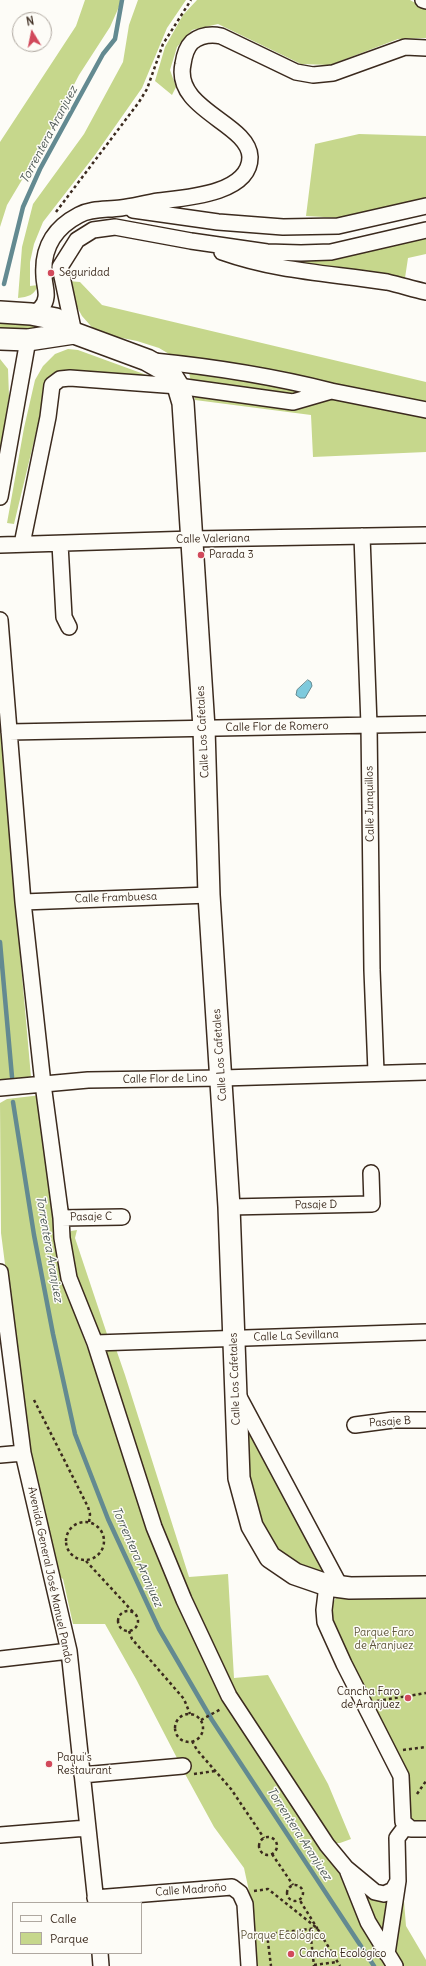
<!DOCTYPE html>
<html>
<head>
<meta charset="utf-8">
<style>
  body { margin:0 }
  #map { position:relative; width:426px; height:1966px; overflow:hidden; background:#fdfcf7; font-family:Delius,sans-serif }
  canvas { display:block }
  .legend { position:absolute; left:12px; top:1902px; width:130px; height:52px; box-sizing:border-box; background:#fdfcf7; border:1px solid #afa8a0; margin:0; padding:5px 7px; list-style:none; font-size:12px; color:#3b2a1e }
  .legend li { display:flex; align-items:center; gap:8px; height:20px }
  .legend b { width:20px; border:1px solid #afa8a0 }
  .north { position:absolute; left:12px; top:12px; width:40px; height:40px; box-sizing:border-box; background:#fdfcf7; border:1px solid #afa8a0; border-radius:50%; rotate:350deg; font-size:11px; font-weight:700; line-height:16px; text-align:center; color:#3b2a1e }
  .north::after { content:''; display:block; margin:auto; width:14px; height:18px; background:#d1495b; clip-path:polygon(50% 0,100% 100%,50% 72%,0 100%) }
</style>
</head>
<body>
<div id="map">
<canvas width="426" height="1966"></canvas>
<ul class="legend">
<li><b style="height:5px;background:#fdfcf7"></b>Calle</li>
<li><b style="height:11px;background:#c6d78c"></b>Parque</li>
</ul>
<div class="north">N</div>
</div>
<script>
const ctx = document.querySelector('canvas').getContext('2d');
ctx.lineJoin = 'round';
function fill(path, color) {
  ctx.fillStyle = color;
  ctx.fill(path, 'evenodd');
}
function trace(path, color, width, dash) {
  ctx.strokeStyle = color;
  ctx.lineWidth = width;
  ctx.lineCap = dash ? 'butt' : 'round';
  ctx.setLineDash(dash || []);
  ctx.stroke(path);
}
function write(font, color, halo, rows, align = 'center') {
  ctx.font = font + ' Delius,sans-serif';
  ctx.lineWidth = 3;
  ctx.setLineDash([]);
  ctx.textBaseline = 'middle';
  ctx.strokeStyle = halo;
  ctx.fillStyle = color;
  for (const [text, x, y, turn = 0] of rows) {
    ctx.save();
    ctx.translate(x, y);
    ctx.rotate((+turn || 0) * Math.PI / 180);
    ctx.textAlign = isNaN(turn) ? turn : align;
    if (halo) ctx.strokeText(text, 0, 0);
    ctx.fillText(text, 0, 0);
    ctx.restore();
  }
}
fill(new Path2D(`
  M85,0H122L110,27L79,75L41,148L7,205L0,227V142L76,26Z
  M138,0H186L167,28L142,88L95,155L43,222L34,244L30,262V286L38,285C35,295 28,297 18,298L22,247L33,204L84,134L123,62L129,25Z
  M197,0H410L426,9V38L398,39L330,65L301,64L218,24L192,30L177,47L170,70L176,87L172,95L155,81L165,47L183,15Z
  M359,134L426,136V200L342,218L306,216L315,144Z
  M426,236V254L408,258L405,278L265,259Z
  M68,281L80,282L102,305L426,382V452L313,457L311,415L195,400L188,368L181,361L159,348L137,341L97,333L82,316L71,296Z
  M0,321L36,324L35,333L0,332Z
  M68,349L78,350L152,377L74,371L59,374L48,383L14,524L7,523L24,428L35,380L43,366L55,354Z
  M0,359L8,369L9,396L0,454Z
  M0,727L31,1077L15,1080L0,1079Z
  M50,1094L55,1229L61,1278L102,1387L173,1592L350,1886L389,1966H255L249,1891L244,1868L214,1827L184,1772L188,1770L187,1759L178,1760L136,1679L105,1624H73L63,1579L55,1573L29,1451L1,1233L0,1103L7,1099Z
  M77,1230L75,1238L108,1337H97C89,1317 61,1249 71,1231Z
  M116,1349L125,1375L189,1577L228,1574L234,1678L268,1675L328,1784L351,1839L340,1843H333L226,1679L160,1528L103,1350Z
  M249,1432L326,1574C317,1571 305,1569 297,1564C253,1537 245,1478 249,1432Z
  M426,1596V1823H416L411,1820L334,1632L331,1605L336,1598L342,1597Z
  M403,1889L406,1926L426,1960V1966H401L392,1952Z
  M364,1895L374,1897L391,1896L384,1943Z`), '#c6d78c');
const water = new Path2D(`
  M308,680L311,682L312,686L305,698H300L296,695L297,690Z`);
fill(water, '#7ecadd');
trace(water, '#638a91', 1);
trace(new Path2D(`
  M4,284L23,207L40,169L103,54L115,39L122,0
  M0,942L12,1077
  M13,1102L34,1235L53,1334L75,1434L108,1519L159,1629L212,1720L374,1966`), '#638a91', 4.5);
const street = new Path2D(`
  M423,0L426,1
  M133,210L218,222L283,227L338,226L426,206
  M222,252C279,272 329,273 387,282C400,285 413,289 426,292
  M31,314C39,311 45,306 46,297C47,291 44,283 44,276C42,248 54,228 79,215C92,208 106,210 121,208C134,206 146,203 159,201C185,198 250,194 250,157C249,123 173,110 183,64C184,57 187,47 192,42C201,35 211,34 221,36L296,72L313,75L333,73L405,47L426,48
  M74,333L60,267L77,240L93,230L115,227L191,241L267,252L301,253L331,252L426,230
  M331,391L426,410
  M0,497L28,340
  M362,536L369,725L372,970L376,1072
  M22,544L48,417L52,385L60,379L70,378L178,386L293,402L331,391C272,376 214,367 154,361
  M60,544L64,617L69,627
  M0,545L193,539L426,535
  M0,620L23,902L43,1084L61,1218L62,1238L69,1278L95,1343L154,1527L184,1600L229,1696L327,1845L346,1868L375,1892L384,1894L393,1890L398,1881
  M9,732L426,724
  M23,902L209,895
  M0,1088L88,1080L222,1078L426,1072
  M229,1207L372,1204L371,1173
  M61,1218L122,1217
  M0,1272L23,1453L69,1651L96,1903
  M95,1343L426,1332
  M238,1395L340,1586
  M355,1425L393,1420H426
  M0,1455L23,1453
  M327,1585L324,1610L325,1622L344,1664L401,1776L403,1822L411,1829H426
  M0,1659L69,1651
  M82,1775L183,1766
  M0,1835L87,1828
  M348,1872L368,1922L395,1966
  M95,1898L232,1887L240,1893L245,1904L249,1966
  M100,1953L101,1966
  M387,1954L398,1881L397,1838L406,1826`);
const secondary = new Path2D(`
  M0,312L31,314L56,319L74,333L147,360L170,373L178,386L183,403L204,728L209,895L229,1207L239,1478L252,1526L270,1557L295,1574L327,1585L350,1588L426,1587
  M0,339L28,340L74,333`);
trace(street, '#3b2a1e', 18);
trace(secondary, '#3b2a1e', 24);
trace(new Path2D(`
  M56,212L139,102L147,89L163,44L191,0
  M34,1400L88,1507L90,1514L89,1523
  M66 1541a19 19 0 1 1 38 0a19 19 0 1 1-38 0Z
  M86,1561L134,1613
  M118 1621a10 10 0 1 1 20 0a10 10 0 1 1-20 0Z
  M129,1631L132,1639L184,1699L190,1714
  M377,1701L426,1693
  M175 1728a14 14 0 1 1 28 0a14 14 0 1 1-28 0Z
  M201,1720L221,1709
  M192,1741L197,1750L231,1789L264,1838
  M403,1750L426,1747
  M194,1774L215,1771
  M417,1794L426,1781
  M259 1846a9 9 0 1 1 18 0a9 9 0 1 1-18 0Z
  M272,1854L293,1885
  M287 1893a8 8 0 1 1 16 0a8 8 0 1 1-16 0Z
  M254,1891L268,1889L317,1928L340,1966
  M310,1929L314,1966
  M267,1934L271,1966
  M262,1935L317,1928L299,1899
  M314,1965L337,1962`), '#3b2a1e', 2.5, [3, 3]);
trace(street, '#fdfcf7', 15);
trace(secondary, '#fdfcf7', 21);
for (const [x, y, r, color] of [
  [51,273,4,"#d1495b"],
  [201,555,4,"#d1495b"],
  [408,1698,4,"#d1495b"],
  [49,1764,4,"#d1495b"],
  [291,1954,4,"#d1495b"]
]) {
  const dot = new Path2D();
  dot.arc(x, y, r, 0, 2 * Math.PI);
  ctx.fillStyle = color;
  ctx.fill(dot);
  trace(dot, '#fdfcf7', 1.5);
}
write('11px', '#3b2a1e', '#fdfcf7', [
  ["Seguridad",59,273],
  ["Parada 3",209,555],
  ["Cancha Faro",400,1692,"right"],
  ["de Aranjuez",400,1705,"right"],
  ["Paqui's",57,1758],
  ["Restaurant",57,1771],
  ["Cancha Ecológico",299,1954]
], 'left');
write('11px', '#3b2a1e', '#fdfcf7', [
  ["Calle Valeriana",213,539,-1],
  ["Calle Flor de Romero",277,727,-1],
  ["Calle Los Cafetales",203,732,-93],
  ["Calle Junquillos",370,804,-91],
  ["Calle Frambuesa",116,898,-2],
  ["Calle Los Cafetales",220,1055,-94],
  ["Calle Flor de Lino",165,1079,-1],
  ["Pasaje D",316,1205,-1],
  ["Pasaje C",91,1217,-1],
  ["Calle La Sevillana",296,1336,-2],
  ["Calle Los Cafetales",235,1379,-92],
  ["Pasaje B",390,1422,-4],
  ["Avenida General José Manuel Pando",50,1575,78],
  ["Calle Madroño",191,1890,-4]
]);
write('11px', '#5e553a', '#fdfcf7', [
  ["Parque Faro",384,1633],
  ["de Aranjuez",384,1646],
  ["Parque Ecológico",283,1936]
]);
write('italic 12px', '#4f5a57', '#fdfcf7', [
  ["Torrentera Aranjuez",49,135,-62],
  ["Torrentera Aranjuez",49,1249,80],
  ["Torrentera Aranjuez",137,1557,66],
  ["Torrentera Aranjuez",299,1834,57]
]);
</script>
</body>
</html>
